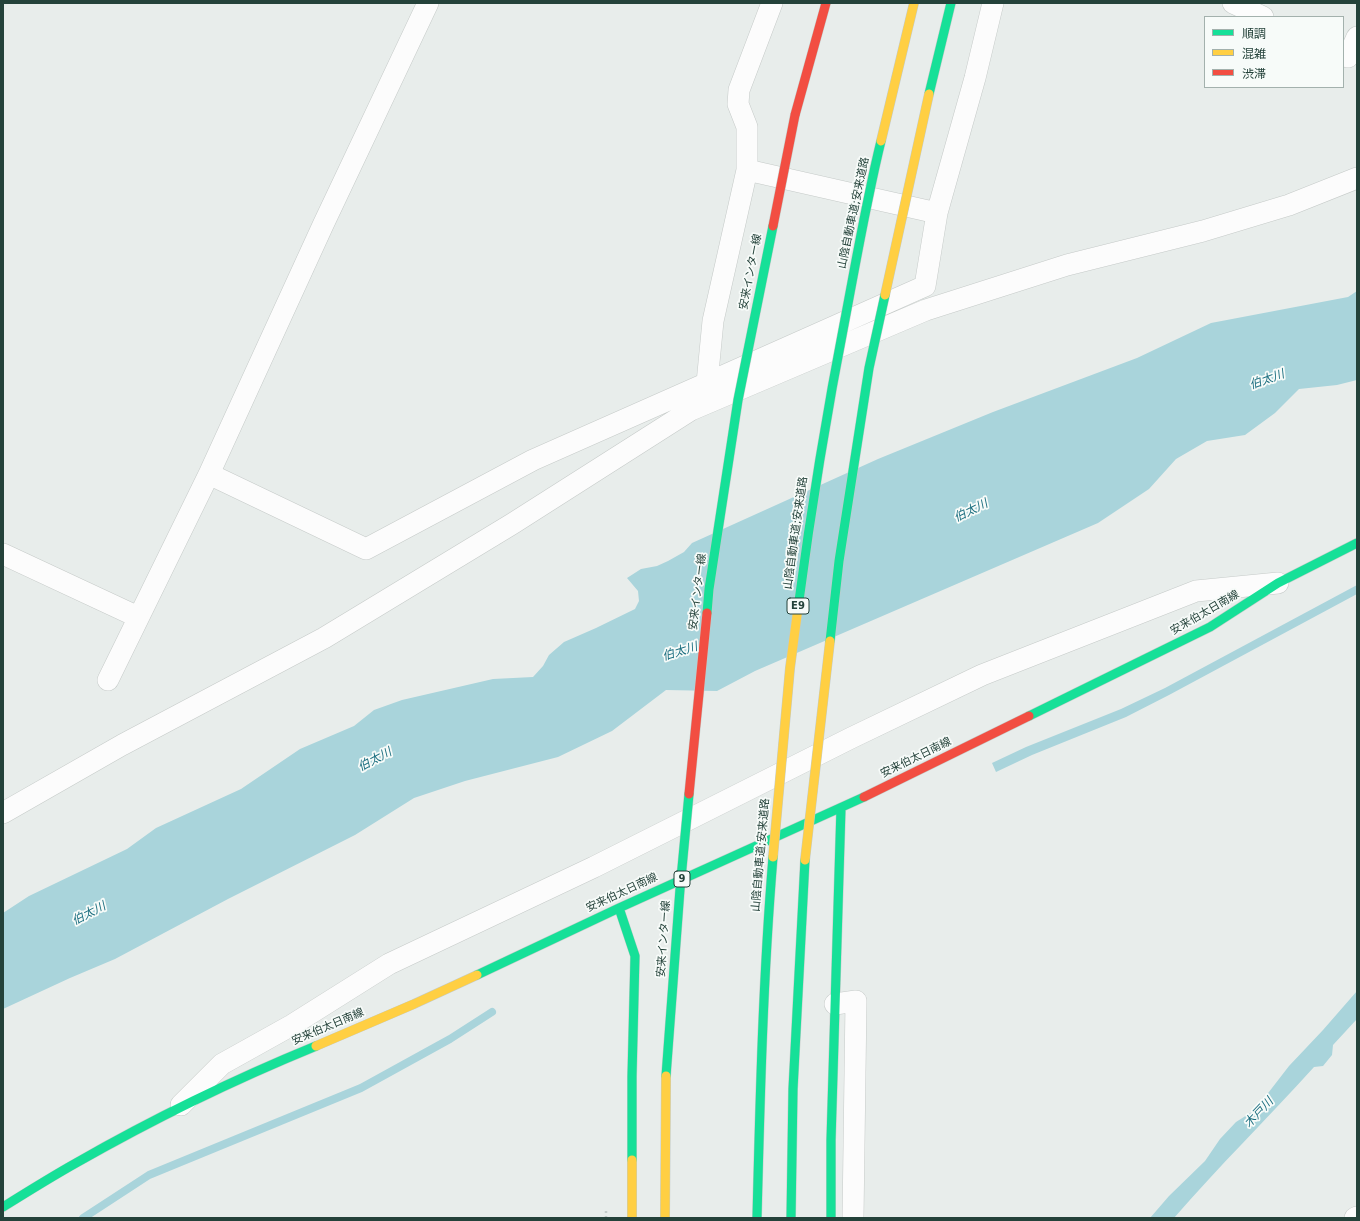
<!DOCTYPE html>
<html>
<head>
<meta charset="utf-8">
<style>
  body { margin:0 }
  #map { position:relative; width:1360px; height:1221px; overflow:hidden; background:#e8edeb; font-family:"DejaVu Sans","Noto Sans JP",sans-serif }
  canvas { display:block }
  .frame { position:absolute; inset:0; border:4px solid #24423a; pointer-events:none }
  .legend { position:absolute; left:1204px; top:16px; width:140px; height:72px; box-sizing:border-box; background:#f7fbf9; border:1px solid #a3b1ad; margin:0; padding:5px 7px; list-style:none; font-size:12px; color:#24423a }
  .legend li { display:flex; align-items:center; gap:8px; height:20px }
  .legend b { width:20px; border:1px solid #a3b1ad }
</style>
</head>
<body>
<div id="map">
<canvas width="1360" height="1221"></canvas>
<div class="frame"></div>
<ul class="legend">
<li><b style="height:5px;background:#16e098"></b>順調</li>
<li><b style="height:5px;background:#ffcf43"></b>混雑</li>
<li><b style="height:5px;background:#f24e42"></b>渋滞</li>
</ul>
</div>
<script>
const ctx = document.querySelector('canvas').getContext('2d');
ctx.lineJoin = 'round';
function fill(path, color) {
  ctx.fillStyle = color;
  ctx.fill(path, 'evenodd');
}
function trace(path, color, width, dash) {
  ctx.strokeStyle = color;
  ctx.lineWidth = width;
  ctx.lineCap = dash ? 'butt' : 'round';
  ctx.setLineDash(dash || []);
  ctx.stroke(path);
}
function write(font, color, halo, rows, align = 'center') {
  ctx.font = font + ' "DejaVu Sans","Noto Sans JP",sans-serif';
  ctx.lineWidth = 3.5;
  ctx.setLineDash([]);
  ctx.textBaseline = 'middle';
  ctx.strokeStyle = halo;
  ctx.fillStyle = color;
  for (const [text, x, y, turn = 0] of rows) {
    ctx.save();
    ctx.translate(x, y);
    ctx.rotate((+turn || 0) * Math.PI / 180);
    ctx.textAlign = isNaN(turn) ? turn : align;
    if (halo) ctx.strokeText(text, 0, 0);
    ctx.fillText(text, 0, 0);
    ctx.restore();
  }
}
fill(new Path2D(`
  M1357,291V380L1337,385L1299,389L1275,413L1245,435L1207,441L1176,459L1149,489L1098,523L755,671L717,691L666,690L612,731L558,757L465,781L414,798L355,835L228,899L115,959L70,978L3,1009V913L29,896L127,849L156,828L241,789L300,749L354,726L374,710L402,700L493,679L533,677L543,666L549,655L564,642L596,628L635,609L639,601L638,591L627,578L641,569L657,566L668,561L684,552L692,543L878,459L993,412L1137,358L1211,323L1348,297Z
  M1357,585V594L1169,695L1126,717L1032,755L996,772L992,763L1026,747L1121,709L1165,688Z
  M1357,991V1019L1333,1045L1332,1055L1323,1066L1314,1067C1268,1118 1219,1166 1174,1218H1150L1169,1196L1205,1161L1220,1139L1236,1122L1255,1110L1289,1066L1323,1030Z`), '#a9d4db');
trace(new Path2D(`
  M83,1218L149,1175L361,1088L450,1039L492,1012`), '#a9d4db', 8);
const street = new Path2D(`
  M1233,3L1263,17
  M1343,54L1348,57L1357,37
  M747,170L937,213
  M707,383L925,286L937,213L975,78L993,3
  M209,474L366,549L533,460L707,383L713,321L747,170V127L738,104L739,90L772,3
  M3,554L138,617
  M108,680L209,474L323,225L428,3
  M3,813L122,745L324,638L512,524L691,410L926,310L1067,265L1203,231L1289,205L1357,178
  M835,1004L856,1001L853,1218
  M181,1105L222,1064L292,1025L389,964L594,867L851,738L982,675L1196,591L1278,583
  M1355,1218L1357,1217`);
const fast = new Path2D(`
  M929,94L951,3
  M1029,716L1210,627L1278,583L1357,543
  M619,908L635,956L632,1076V1160
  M477,975L619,908L864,797
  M3,1207C27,1192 51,1177 76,1163C153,1119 233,1080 316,1046
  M831,1218V1140L841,808`);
const slow = new Path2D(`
  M316,1046L414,1004L477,975
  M632,1160V1218`);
const jam = new Path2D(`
  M795,115L826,3
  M864,797L1029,716`);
trace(street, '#c5cac8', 22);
trace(fast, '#c3cbc8', 10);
trace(slow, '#c3cbc8', 10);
trace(jam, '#c3cbc8', 10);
trace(new Path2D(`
  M606,1218V1210`), '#c3ccca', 2.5, [2, 3]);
trace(street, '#fcfcfc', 21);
trace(fast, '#16e098', 9);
trace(slow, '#ffcf43', 9);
trace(jam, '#f24e42', 9);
const fastBridge = new Path2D(`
  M798,608C811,509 827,411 846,314C857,256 867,198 881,141
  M707,613L709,589L738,400L773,226
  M830,641L839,561L869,368L885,295
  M666,1076L680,889L689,794
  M757,1218C760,1098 763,977 773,857
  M791,1218L793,1089L805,860`);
const slowBridge = new Path2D(`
  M881,141L914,3
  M885,295L929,94
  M773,857L790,668L798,608
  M805,860L830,641
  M665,1218L666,1076`);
const jamBridge = new Path2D(`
  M773,226L795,115
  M689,794L707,613`);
trace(fastBridge, '#c3cbc8', 10, []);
trace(slowBridge, '#c3cbc8', 10, []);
trace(jamBridge, '#c3cbc8', 10, []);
trace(fastBridge, '#16e098', 9);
trace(slowBridge, '#ffcf43', 9);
trace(jamBridge, '#f24e42', 9);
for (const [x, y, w] of [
  [798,606,22],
  [682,879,16]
]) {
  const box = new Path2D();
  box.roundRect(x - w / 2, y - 8, w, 16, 3);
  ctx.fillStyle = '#f7fbf9';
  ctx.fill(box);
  trace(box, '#24423a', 1);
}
write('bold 10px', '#24423a', null, [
  ["E9",798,606],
  ["9",682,879]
]);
write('11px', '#24423a', '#f7fbf9', [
  ["山陰自動車道;安来道路",854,213,-78],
  ["安来インター線",751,272,-79],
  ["山陰自動車道;安来道路",796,533,-82],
  ["安来インター線",698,592,-83],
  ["安来伯太日南線",1205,613,-30],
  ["安来伯太日南線",916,758,-26],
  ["山陰自動車道;安来道路",761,855,-85],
  ["安来伯太日南線",622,893,-25],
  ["安来インター線",664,939,-86],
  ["安来伯太日南線",328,1027,-23]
]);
write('italic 12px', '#1c6f80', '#f7fbf9', [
  ["伯太川",1267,380,-20],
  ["伯太川",971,511,-26],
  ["伯太川",680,652,-17],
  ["伯太川",375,760,-28],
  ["伯太川",89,914,-27],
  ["木戸川",1259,1113,-47]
]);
</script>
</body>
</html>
